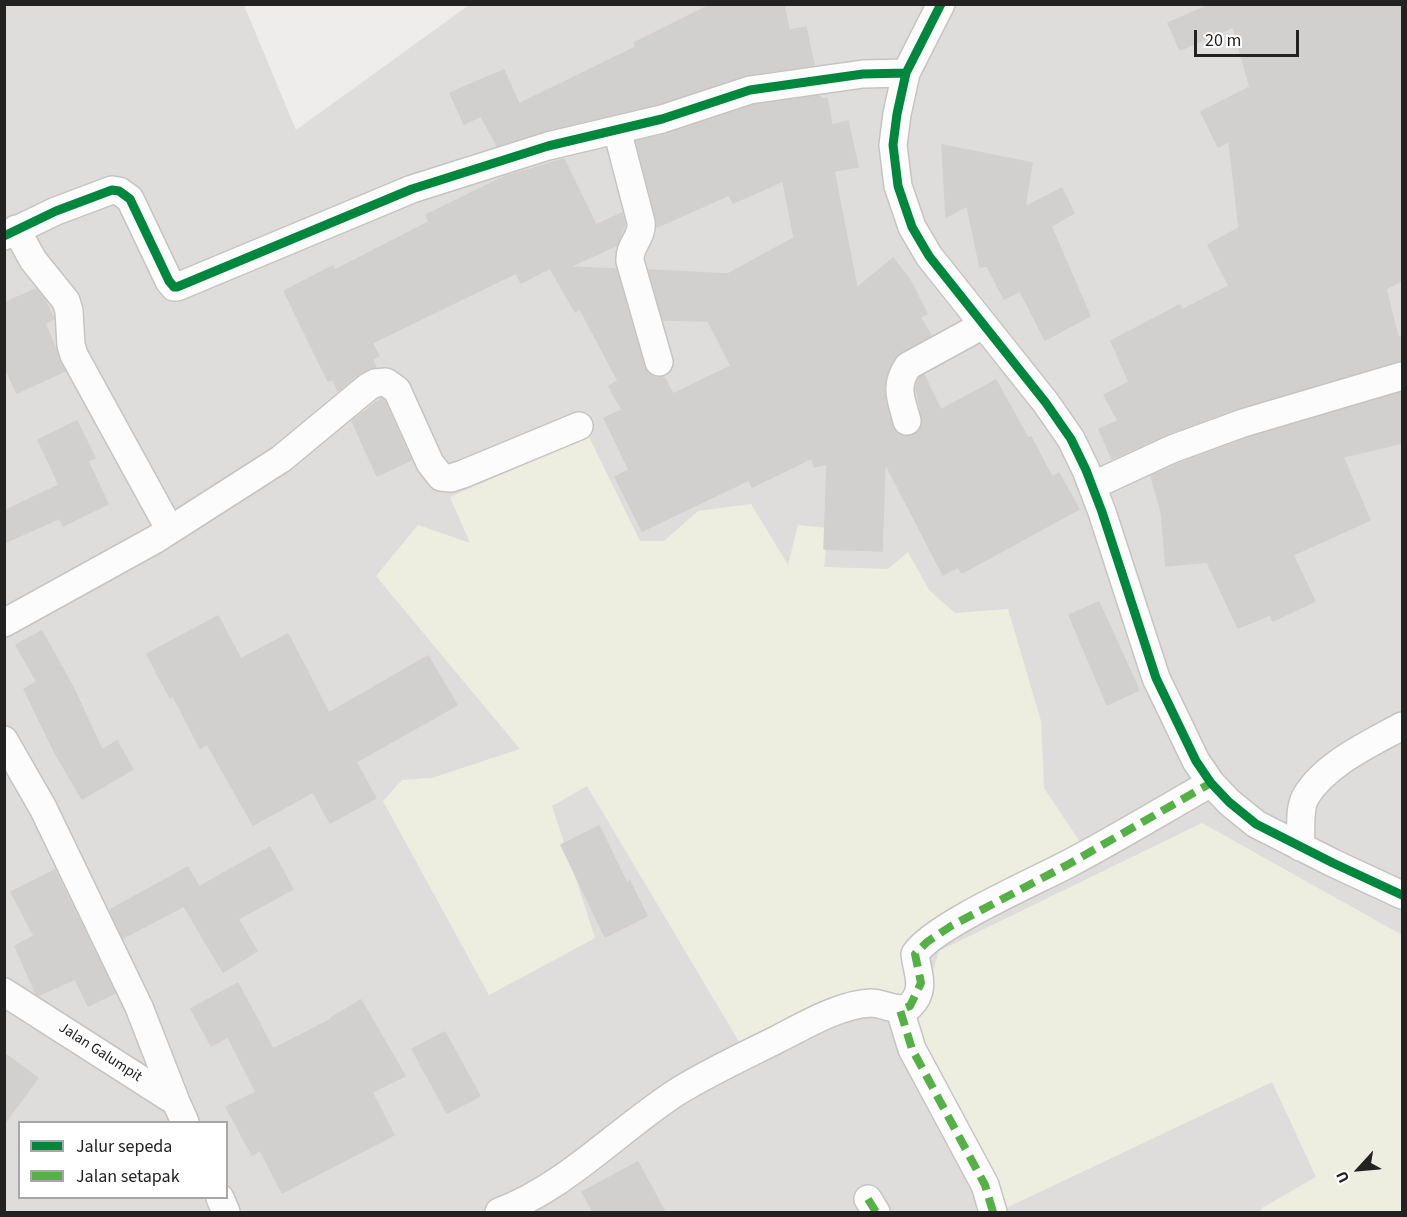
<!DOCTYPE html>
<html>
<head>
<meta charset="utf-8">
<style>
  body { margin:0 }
  #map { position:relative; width:1407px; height:1217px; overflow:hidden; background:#efedeb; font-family:"Source Sans 3",sans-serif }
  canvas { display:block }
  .frame { position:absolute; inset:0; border:6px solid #222; pointer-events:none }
  .legend { position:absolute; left:18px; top:1121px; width:210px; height:78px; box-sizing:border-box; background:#fff; border:2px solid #a7a7a7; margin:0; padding:8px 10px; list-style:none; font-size:18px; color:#222 }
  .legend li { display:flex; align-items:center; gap:12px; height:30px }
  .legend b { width:30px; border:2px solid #a7a7a7 }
  .north { position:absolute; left:1329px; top:1139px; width:60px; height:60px; -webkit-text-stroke:4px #fff; paint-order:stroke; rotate:244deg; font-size:16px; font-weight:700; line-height:24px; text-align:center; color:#222 }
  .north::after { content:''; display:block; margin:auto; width:21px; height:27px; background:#222; clip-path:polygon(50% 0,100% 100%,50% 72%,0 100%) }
  .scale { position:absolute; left:1194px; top:30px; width:105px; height:27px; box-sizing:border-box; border:3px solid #222; border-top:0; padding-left:8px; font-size:18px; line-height:21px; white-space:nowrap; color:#222; -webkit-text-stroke:4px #fff; paint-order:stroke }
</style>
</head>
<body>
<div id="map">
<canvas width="1407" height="1217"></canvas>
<div class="frame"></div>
<ul class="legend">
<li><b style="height:8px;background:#00873e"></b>Jalur sepeda</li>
<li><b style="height:8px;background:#55b145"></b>Jalan setapak</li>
</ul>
<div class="north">U</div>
<div class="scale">20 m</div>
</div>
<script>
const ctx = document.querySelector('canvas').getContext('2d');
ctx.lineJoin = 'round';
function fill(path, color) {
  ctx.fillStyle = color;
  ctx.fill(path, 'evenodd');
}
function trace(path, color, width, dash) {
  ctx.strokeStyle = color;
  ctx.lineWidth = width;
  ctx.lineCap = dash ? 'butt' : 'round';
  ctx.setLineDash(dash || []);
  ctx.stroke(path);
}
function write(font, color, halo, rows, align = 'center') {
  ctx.font = font + ' "Source Sans 3",sans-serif';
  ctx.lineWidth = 4.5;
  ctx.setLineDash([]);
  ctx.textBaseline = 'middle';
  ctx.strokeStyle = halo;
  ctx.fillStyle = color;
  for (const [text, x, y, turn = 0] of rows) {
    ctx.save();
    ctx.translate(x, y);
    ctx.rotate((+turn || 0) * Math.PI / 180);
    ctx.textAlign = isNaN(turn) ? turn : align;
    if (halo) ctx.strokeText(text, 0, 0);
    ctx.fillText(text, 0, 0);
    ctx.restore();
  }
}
fill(new Path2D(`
  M5,5H244L296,130L469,5H1402V1212H5ZM20,1122H226V1198H20Z`), '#dfdddc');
fill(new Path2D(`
  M589,437L640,541H664L698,511L751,504L788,565L798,525L828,528L824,567L888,569L908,552L929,590L955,613L1008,609L1041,721L1044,788L1082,845L903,946L920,976L900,1010L851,996L741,1045L587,786L552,806L595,938L489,995L383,801L402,780L432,778L520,749L376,576L418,525L470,543L450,497Z
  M1202,823L1402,935V1212H1260L1262,1208L1316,1177L1272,1082L1006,1208L916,1026L939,951Z`), '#eeeee0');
const building = new Path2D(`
  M712,4H784L789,30L806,27L814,65L745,75L658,104L544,131L497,146L481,116L464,124L450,93L504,70L519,104L636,47L634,43Z
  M1212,4H1402V280L1386,289L1398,337L1402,336V361L1238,408L1167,434L1112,459L1099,429L1118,421L1104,395L1129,382L1111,341L1180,305L1182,310L1229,286L1208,245L1239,228L1229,141L1218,147L1201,112L1250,87L1233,27L1180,50L1168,23Z
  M820,96L821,99L827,98L832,125L848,121L858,167L834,171L857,288L893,258L910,280L927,314L920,317L931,336L900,353L894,358L886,377L885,402L896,432L903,436H911L918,432L922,425V417L916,388L919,378L924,375L941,410L996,380L1028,438L1031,437L1052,477L1059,473L1079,509L962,573L958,567L943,575L885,463L882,551L824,549L827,464L814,467L812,458L752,487L749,480L642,531L615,477L629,470L604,418L622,410L609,386L618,381L580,309L575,312L550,268L521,283L516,273L372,343L379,356L372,359L376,367L360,373L338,391L333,379L328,381L284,291L333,266L335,270L429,222L426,215L504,177L564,159L596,225L622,213L625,224L617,245L569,267L616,269L644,367L648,373L655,377H664L673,394L731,366L708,321L663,320L649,270L728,274L794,238L783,181L733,203L729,195L657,227L656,218L636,141L667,134L754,105Z
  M942,145L1032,163L1025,207L1062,188L1074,213L1051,226L1090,316L1045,340L1020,291L1004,299L987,266L980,267L967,206L946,217Z
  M36,289L45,300L54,319L45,323L65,371L17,393L4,366V303Z
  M1402,392V443L1343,457L1370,520L1293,555L1315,601L1273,621L1270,615L1238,628L1207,562L1166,566L1161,511L1151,476L1178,464L1248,438Z
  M382,398L384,400L411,460L377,476L352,421Z
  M77,421L95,458L88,461L108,504L63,526L60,518L4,543V511L59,485L38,440Z
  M1099,602L1139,690L1107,705L1069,615Z
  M218,616L241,659L288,634L329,713L428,656L457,705L356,762L376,798L330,823L313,792L253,825L207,744L200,748L173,696L170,698L147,654Z
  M42,631L74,689L102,750L117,741L133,769L82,799L54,751L24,689L37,682L16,645Z
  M599,826L627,883L630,881L647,916L605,937L561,845Z
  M270,847L293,889L238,919L257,951L223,972L184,906L123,938L110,910L188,867L199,887Z
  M55,870L115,993L88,1006L75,979L39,995L36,994L15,946L34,936L11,892Z
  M238,983L273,1049L332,1019L331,1018L361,1000L405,1076L372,1092L394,1135L282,1193L260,1150L252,1155L226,1107L256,1092L228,1037L211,1046L191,1009Z
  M445,1032L480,1096L447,1113L412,1049Z
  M4,1053L38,1078L4,1124Z
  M638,1162L665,1212H593L582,1192Z`);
fill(building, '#d2d0ce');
trace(building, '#d2cfcd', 1.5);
const minor = new Path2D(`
  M941,4L906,73L897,114L893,145L898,186L912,227L929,256L1046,403L1071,439L1086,470L1102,512L1156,678L1196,761L1211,783L1229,802L1256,824L1333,863L1402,895
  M617,130L641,222C643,238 629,244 630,261L659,362
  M16,229L33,260L66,301L69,311L71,345L74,355L170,530
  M4,236L56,211L112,190L119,191L130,199L169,281L174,287H177L412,189L548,146L662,119L750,90L863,74L906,73
  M907,421C901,398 894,387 908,366L983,325
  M1092,486L1172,449L1243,423L1402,376
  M4,623L156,539L281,459L368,387L375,383L386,382L397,390L430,463L441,477L451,478L463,474L579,426
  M4,740L43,808L139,1007L176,1102
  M1300,847C1302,832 1298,809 1306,796C1325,764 1371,743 1402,726
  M4,992L176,1102L185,1122
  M900,1010L912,1049L985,1185L993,1212
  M220,1198L226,1212
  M868,1199L876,1212
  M499,1212C566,1187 618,1130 677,1092C709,1072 744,1056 778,1039C805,1025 841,1004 871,1003C883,1003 902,1014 910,1006C927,989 917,973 915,954C933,926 1034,882 1068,864C1116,839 1163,810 1211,783`);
trace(minor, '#c5c4c3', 30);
trace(minor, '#fdfcfc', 27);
trace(new Path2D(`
  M868,1199L876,1212
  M993,1212L985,1185L912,1049L900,1010L910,1006L921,983L915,954L927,942L951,926L1069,864L1211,783`), '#55b145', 8, [15, 8]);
trace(new Path2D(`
  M941,4L906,73L897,114L893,145L898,186L912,227L929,256L1046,403L1071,439L1086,470L1102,512L1156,678L1196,761L1211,783L1229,802L1256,824L1333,863L1402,895
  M4,236L56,211L112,190L119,191L130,199L169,281L174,287H177L412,189L548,146L662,119L750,90L863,74L906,73`), '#00873e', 9);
write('15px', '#222', '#fff', [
  ["Jalan Galumpit",100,1053,33]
]);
</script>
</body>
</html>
